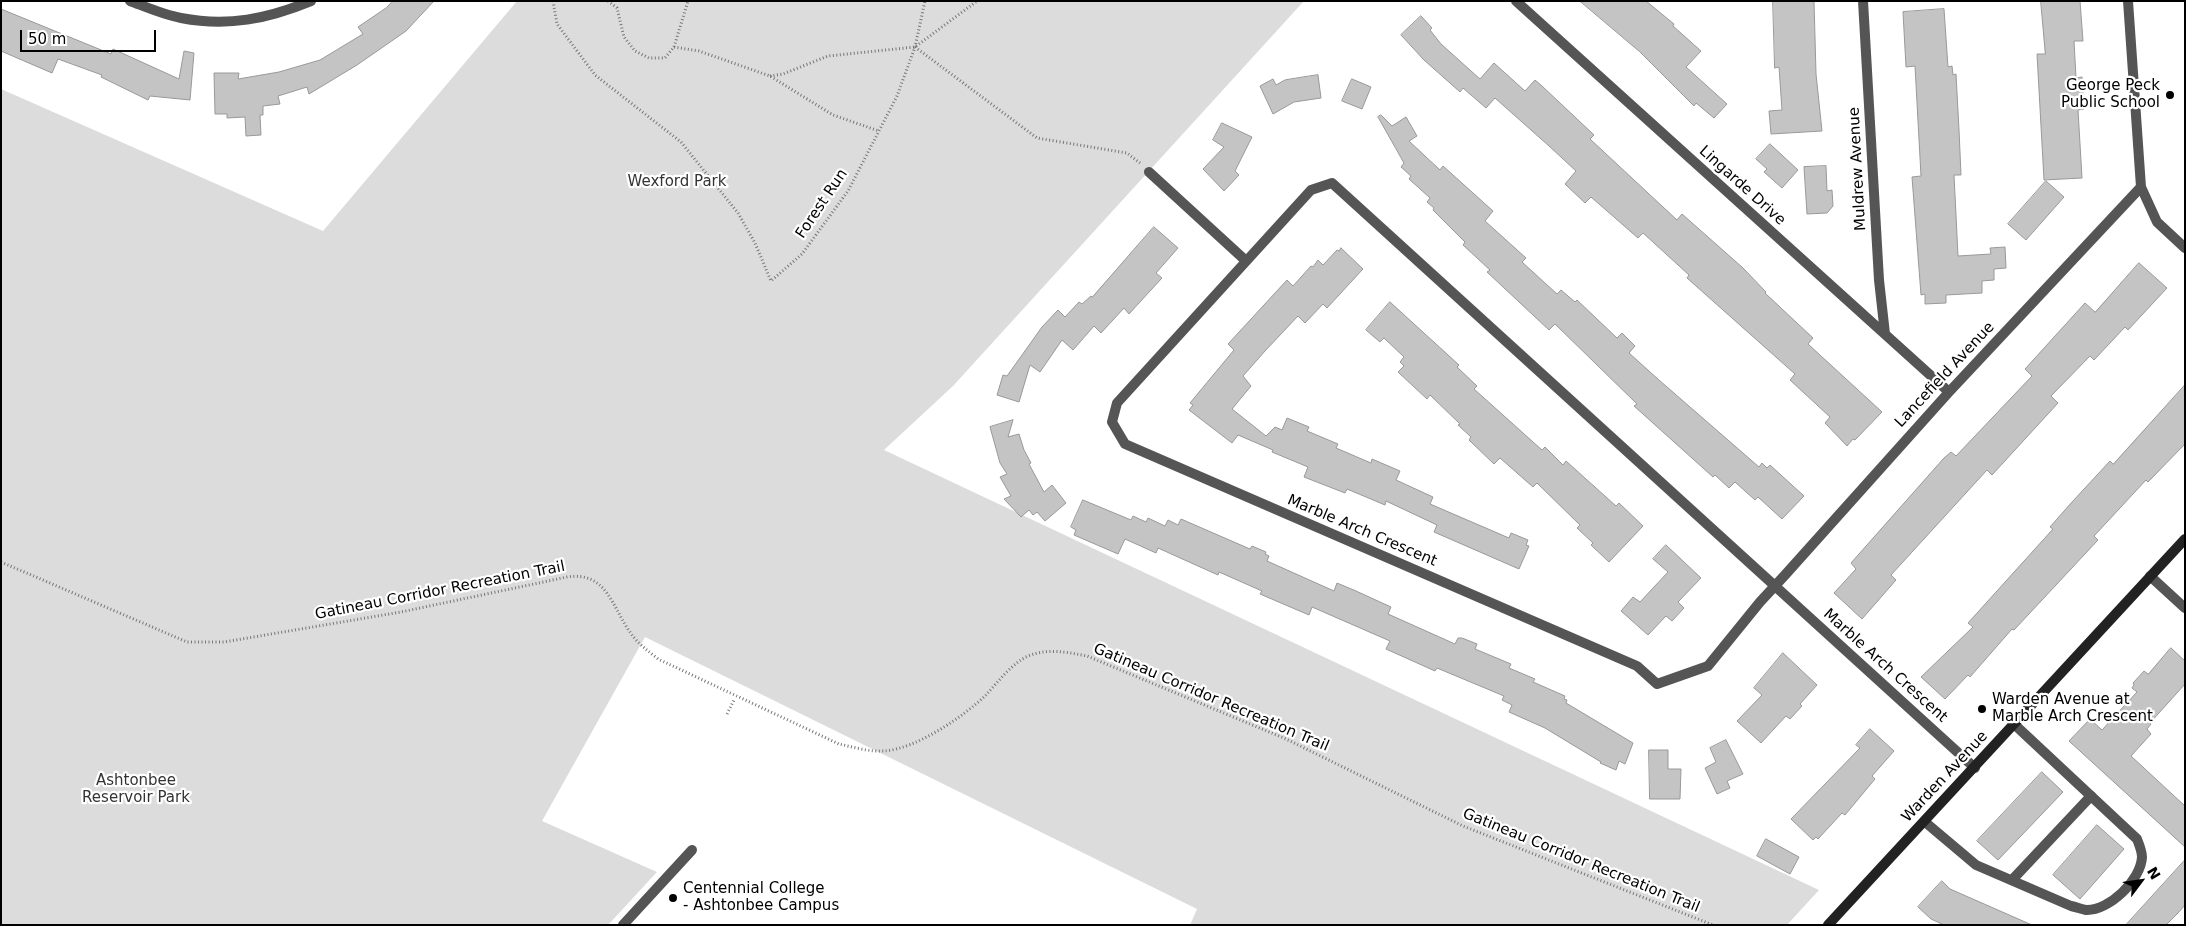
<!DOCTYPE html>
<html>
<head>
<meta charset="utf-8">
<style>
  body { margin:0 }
  #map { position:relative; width:2186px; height:926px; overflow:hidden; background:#fff; font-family:"DejaVu Sans",sans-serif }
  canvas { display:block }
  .frame { position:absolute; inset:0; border:2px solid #000; pointer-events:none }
  .north { position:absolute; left:2116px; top:856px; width:50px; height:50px; -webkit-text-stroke:4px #fff; paint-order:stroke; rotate:59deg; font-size:14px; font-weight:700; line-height:20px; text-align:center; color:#000 }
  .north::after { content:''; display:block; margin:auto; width:18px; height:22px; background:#000; clip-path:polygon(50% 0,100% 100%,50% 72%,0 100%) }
  .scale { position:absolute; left:20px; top:30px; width:136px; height:22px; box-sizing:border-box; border:2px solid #000; border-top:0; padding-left:6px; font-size:15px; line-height:18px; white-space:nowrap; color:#000; -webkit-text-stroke:4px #fff; paint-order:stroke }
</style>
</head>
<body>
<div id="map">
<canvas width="2186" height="926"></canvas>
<div class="frame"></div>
<div class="north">N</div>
<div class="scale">50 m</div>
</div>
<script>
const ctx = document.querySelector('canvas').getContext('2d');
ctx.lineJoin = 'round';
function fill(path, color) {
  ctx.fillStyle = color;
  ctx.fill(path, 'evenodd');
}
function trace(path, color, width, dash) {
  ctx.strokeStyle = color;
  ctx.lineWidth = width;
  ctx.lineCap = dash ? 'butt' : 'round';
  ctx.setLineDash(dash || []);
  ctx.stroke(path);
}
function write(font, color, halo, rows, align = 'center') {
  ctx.font = font + ' "DejaVu Sans",sans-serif';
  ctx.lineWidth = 4.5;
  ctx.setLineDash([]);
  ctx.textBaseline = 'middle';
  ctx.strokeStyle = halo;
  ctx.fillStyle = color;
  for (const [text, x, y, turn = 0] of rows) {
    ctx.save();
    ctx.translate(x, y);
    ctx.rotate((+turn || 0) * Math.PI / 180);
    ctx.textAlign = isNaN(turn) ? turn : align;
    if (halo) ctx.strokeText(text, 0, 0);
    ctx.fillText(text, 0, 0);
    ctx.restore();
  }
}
fill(new Path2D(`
  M517,1H1304L953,386L884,450L1819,890L1787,925H1190L1197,909L645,637L542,821L657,872L608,925H1V89L323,231Z`), '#dcdcdc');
const building = new Path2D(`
  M393,1H434L406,31L357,65L309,94L307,87L278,96L280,104L263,106V115H260L261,135L246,136L245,117L227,118V114H215L214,73H239L238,79L279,72L320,60L363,34L358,27L386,8Z
  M1580,1H1646L1674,24L1673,26L1701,51L1686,67L1727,104L1714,118L1696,103L1694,106L1640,52Z
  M1773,1H1814L1816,74L1822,131L1771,134L1769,111L1782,110L1779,67L1775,68Z
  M2041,1H2080L2083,41H2074L2076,78L2082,77L2084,109L2078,110L2082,178L2044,180L2037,54H2045Z
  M1,9L111,54L113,49L179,79L184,51L194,53L190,100L150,96L148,100L101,77L102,75L58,59L52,73L1,51Z
  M1944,9L1948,67L1952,66L1953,75L1956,74L1959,130L1961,175H1954L1958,256L1991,254L1990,248L2005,247L2006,268L1994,269V280L1982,281V293L1946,295V303L1925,304V294L1921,295L1912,177L1921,176L1915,66L1906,67L1903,12Z
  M1421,16L1432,28L1430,30L1441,44L1480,79L1494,63L1525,91L1535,80L1542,86L1594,135L1590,139L1677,220L1682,214L1743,268L1766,292L1765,293L1813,338L1808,344L1882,412L1855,440L1853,439L1847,446L1825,423L1830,417L1790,380L1795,374L1687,278L1689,275L1643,233L1638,238L1591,197L1585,203L1565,184L1576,171L1549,146L1495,98L1486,108L1463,88L1460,92L1424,60L1401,35Z
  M1318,75L1321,98L1294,102L1273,114L1260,86L1273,79L1276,85L1285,80Z
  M1352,79L1371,87L1362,109L1342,101Z
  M1381,115L1392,126L1406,117L1417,136L1409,141L1440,170L1443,166L1493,211L1485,221L1526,258L1522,262L1557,294L1561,290L1575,302L1577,300L1617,338L1622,333L1635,346L1629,353L1659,380L1759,467L1762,463L1767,468L1770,465L1804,496L1782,519L1758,497L1755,500L1735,482L1729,488L1715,475L1713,477L1634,406L1637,404L1555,324L1549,330L1487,272L1490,270L1463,245L1465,242L1433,210L1434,208L1427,202L1430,198L1409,179L1411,176L1401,167L1404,163L1378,117Z
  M1222,123L1252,137L1235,171L1239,175L1224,191L1203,169L1224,147L1213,140Z
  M1770,144L1798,170L1782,188L1764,172L1767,169L1756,159Z
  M1826,166L1827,191L1832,190L1833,206L1827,213L1807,214L1804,167Z
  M2046,181L2064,197L2026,240L2008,224Z
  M1154,227L1178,248L1156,273L1162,278L1139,303L1129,314L1124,308L1101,333L1094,326L1073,350L1062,340L1040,372L1030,365L1019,402L997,395L1003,375L1007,376L1042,327L1058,310L1065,317L1079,302L1082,304L1091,296L1092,297Z
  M1341,248L1363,269L1327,308L1323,304L1305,323L1298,316L1265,351L1243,376L1251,386L1232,409L1266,436L1275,427L1282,430L1287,418L1309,427L1307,431L1338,444L1336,448L1371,463L1372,459L1400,471L1396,480L1433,497L1430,504L1509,538L1511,533L1528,540L1526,545L1529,546L1519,569L1434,532L1437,525L1386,501L1385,505L1347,489L1345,493L1304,477L1308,467L1272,452L1273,450L1238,435L1232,443L1189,410L1193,405L1190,403L1234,350L1228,344L1287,280L1293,286L1311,266L1313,267L1318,260L1323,265L1337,250L1339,251Z
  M2139,263L2167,288L2128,330L2125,327L2094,360L2090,356L2051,396L2058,403L1992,475L1987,470L1891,575L1896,580L1862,619L1834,593L1856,569L1851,563L1944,458L1951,452L1956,456L2032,376L2025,369L2085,303L2095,312Z
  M1390,302L1459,365L1457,367L1477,386L1474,389L1542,450L1545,447L1563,465L1566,461L1616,506L1619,503L1643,526L1609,562L1591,545L1593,543L1577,528L1580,525L1537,483L1533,487L1500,458L1494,464L1469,440L1471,437L1458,425L1460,424L1430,395L1427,399L1398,372L1404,366L1400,362L1404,357L1384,338L1380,342L1366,330Z
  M2185,385V444L2148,482L2146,480L2094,536L2098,540L2014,630L2012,629L1970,677L1968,675L1945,699L1921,677L1973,627L1968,623L2053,529L2050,527L2072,502L2110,461L2113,464Z
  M1013,420L1008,437L1019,434L1024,450L1031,463L1029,464L1044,492L1052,485L1066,503L1045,521L1037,512L1033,515L1029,510L1021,517L1004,499L1011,496L1000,477L1007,474L1000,463L990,427Z
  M1083,500L1131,520L1133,516L1146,522L1148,518L1165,526L1168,520L1178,525L1181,519L1250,549L1252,546L1266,552L1265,554L1269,556L1267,561L1334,591L1337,583L1356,591L1391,607L1388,614L1455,644L1458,638H1462L1477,644L1475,649L1511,664L1509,668L1535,679L1533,682L1565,696L1564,699L1567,700L1566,703L1633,743L1625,764L1619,761L1616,770L1600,763L1601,762L1545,728L1509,712L1512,705L1502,700L1504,696L1437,668L1435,671L1386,649L1390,641L1312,607L1309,615L1260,594L1262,591L1219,572L1218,575L1158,548L1156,553L1125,539L1118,554L1074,535L1076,530L1071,527Z
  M1666,545L1701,578L1678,602L1684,608L1672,621L1666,616L1648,635L1621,611L1633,597L1640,602L1668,572L1653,559Z
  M2171,648L2185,661V684L2150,723L2151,724L2147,729L2151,734L2131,756L2185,806V847L2069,741L2090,719L2102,730L2137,692L2132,688L2134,685L2133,683L2144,671L2148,674Z
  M1783,653L1817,685L1800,704L1802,706L1790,719L1786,716L1761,743L1737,721L1762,695L1754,688Z
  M1870,729L1894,751L1872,776L1875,779L1845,815L1842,813L1818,839L1816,837L1813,840L1791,819L1860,748L1856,745Z
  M1726,740L1743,774L1727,781L1730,788L1717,794L1705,768L1716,762L1710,748Z
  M1649,750H1668V769H1681L1680,799H1650Z
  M2042,772L2063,792L1998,860L1977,841Z
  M2097,825L2124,849L2080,899L2053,875Z
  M1766,839L1799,857L1790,874L1757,856Z
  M2185,860V905L2178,913L2166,925H2126Z
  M1942,881L1950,889L2032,925H1944L1931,919L1918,907Z`);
fill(building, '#c4c4c4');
trace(building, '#999', 1);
trace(new Path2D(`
  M553,1L557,24L595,75L681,142L738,213L755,243L771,281L802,254L848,191L897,96L915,47L925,1
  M608,1L617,8L624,37L635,51L649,58H665L674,47L688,1
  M674,47L699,51L770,76L833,115L879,131
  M915,47L1037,138L1127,153L1140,163
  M770,76L783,74L828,56L915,47L977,1
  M1,562L187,642H224L401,612L567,577C607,571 612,607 630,632C637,643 647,650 658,659L839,744C853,747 869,752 884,751C916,749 963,717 986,695C998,682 1011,664 1028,656C1048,648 1066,652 1087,656L1286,739L1463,826L1713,925
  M727,714L734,700`), '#777', 3, [1, 2.5]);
trace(new Path2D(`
  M2012,880L2091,796
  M623,925L692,850`), '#555', 10);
trace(new Path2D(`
  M130,1C146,7 164,15 181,18C228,27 267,19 311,1
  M1516,1L1949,392
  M1863,1L1879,280L1885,334
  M2128,1L2141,187L2157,222L2185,248
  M1149,172L1245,260
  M2150,576L2185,608
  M1975,768C1779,589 1583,412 1387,233L1332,183L1311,190L1117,403L1112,422L1125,444L1637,666L1657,684L1708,666L1760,602L1785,575L1949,392L2141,187
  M1925,822L1976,865L2071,906C2076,907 2081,909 2086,910C2109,911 2141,880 2142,857C2142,852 2139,844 2137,839L2015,725`), '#555', 10);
trace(new Path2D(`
  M1828,925L2185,539`), '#222', 10);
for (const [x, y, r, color] of [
  [2170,95,5,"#000"],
  [1982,709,5,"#000"],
  [673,898,5,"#000"]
]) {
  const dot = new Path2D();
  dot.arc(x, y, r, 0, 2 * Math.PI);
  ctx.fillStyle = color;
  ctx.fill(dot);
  trace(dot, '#fff', 2);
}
write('15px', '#000', '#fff', [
  ["George Peck",2160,86,"right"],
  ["Public School",2160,103,"right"],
  ["Warden Avenue at",1992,700],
  ["Marble Arch Crescent",1992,717],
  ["Centennial College",683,889],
  ["- Ashtonbee Campus",683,906]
], 'left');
write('15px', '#000', '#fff', [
  ["Muldrew Avenue",1858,169,-93],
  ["Lingarde Drive",1742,186,42],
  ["Forest Run",822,204,-56],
  ["Lancefield Avenue",1945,375,-47],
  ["Marble Arch Crescent",1362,531,23],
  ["Gatineau Corridor Recreation Trail",440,591,-11],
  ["Marble Arch Crescent",1885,666,42],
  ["Gatineau Corridor Recreation Trail",1211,698,23],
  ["Warden Avenue",1945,777,-47],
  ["Gatineau Corridor Recreation Trail",1581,861,22]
]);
write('15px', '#333', '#fff', [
  ["Wexford Park",677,182],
  ["Ashtonbee",136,781],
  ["Reservoir Park",136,798]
]);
</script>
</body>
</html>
